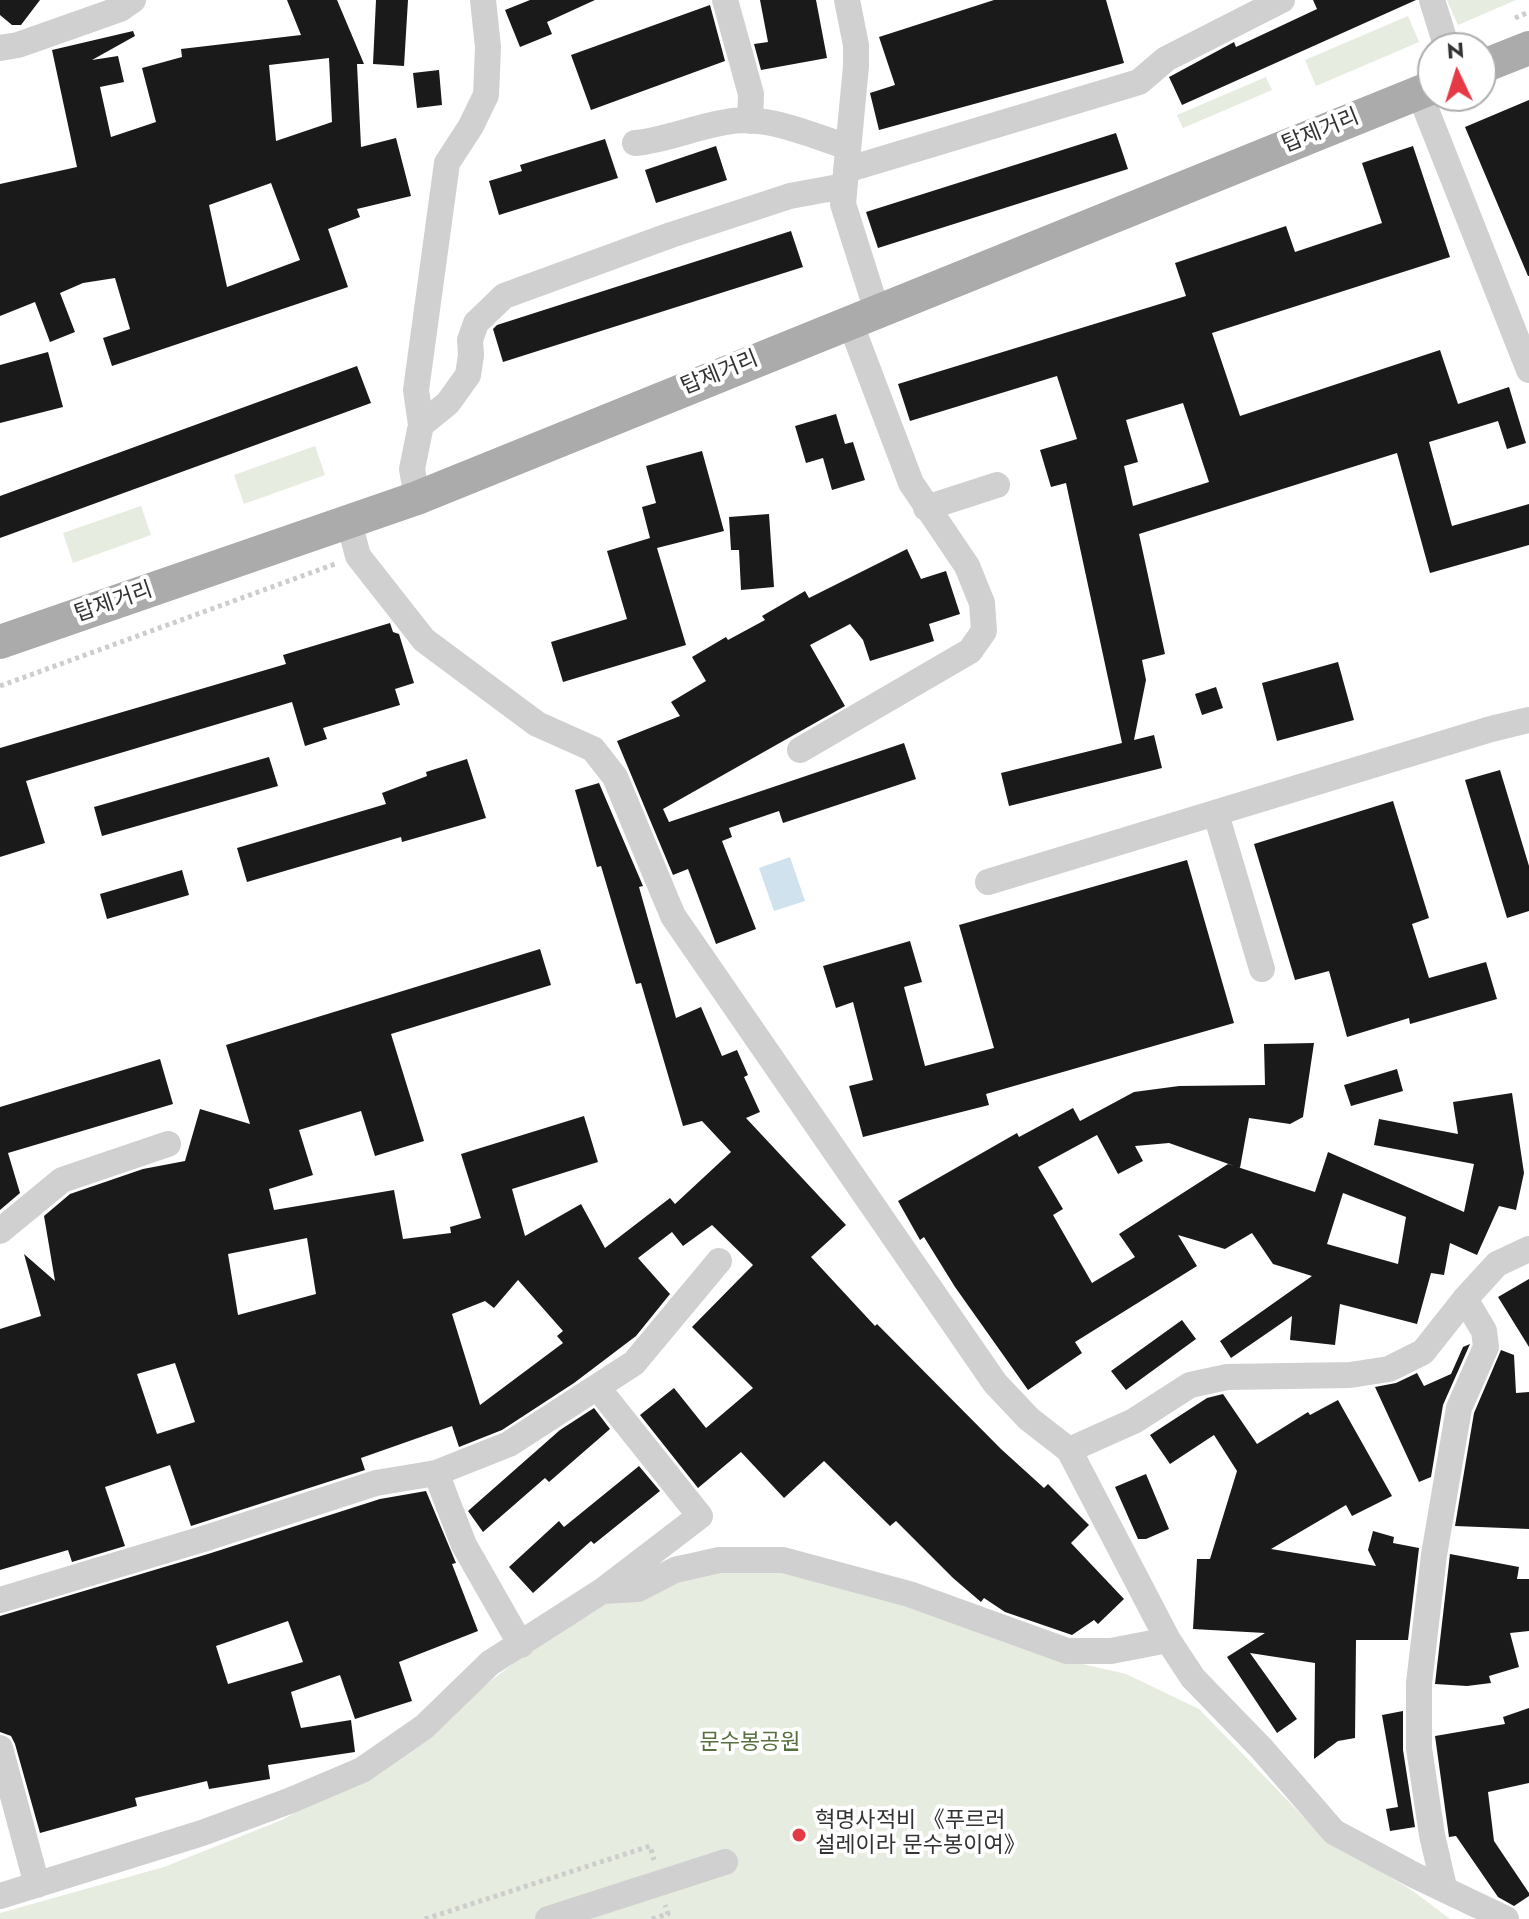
<!DOCTYPE html>
<html>
<head>
<meta charset="utf-8">
<style>
  body { margin:0 }
  #map { position:relative; width:1529px; height:1919px; overflow:hidden; background:#fff; font-family:Jost,sans-serif }
  canvas { display:block }
  .north { position:absolute; left:1417px; top:32px; width:80px; height:80px; box-sizing:border-box; background:#fff; border:2px solid #adadad; border-radius:50%; rotate:356deg; font-size:22px; font-weight:700; line-height:32px; text-align:center; color:#333 }
  .north::after { content:''; display:block; margin:auto; width:28px; height:36px; background:#e63946; clip-path:polygon(50% 0,100% 100%,50% 72%,0 100%) }
</style>
</head>
<body>
<div id="map">
<canvas width="1529" height="1919"></canvas>
<div class="north">N</div>
</div>
<script>
const ctx = document.querySelector('canvas').getContext('2d');
ctx.lineJoin = 'round';
function fill(path, color) {
  ctx.fillStyle = color;
  ctx.fill(path, 'evenodd');
}
function trace(path, color, width, dash) {
  ctx.strokeStyle = color;
  ctx.lineWidth = width;
  ctx.lineCap = dash ? 'butt' : 'round';
  ctx.setLineDash(dash || []);
  ctx.stroke(path);
}
function write(font, color, halo, rows, align = 'center') {
  ctx.font = font + ' Jost,"Noto Sans KR",sans-serif';
  ctx.lineWidth = 8;
  ctx.setLineDash([]);
  ctx.textBaseline = 'middle';
  ctx.strokeStyle = halo;
  ctx.fillStyle = color;
  for (const [text, x, y, turn = 0] of rows) {
    ctx.save();
    ctx.translate(x, y);
    ctx.rotate((+turn || 0) * Math.PI / 180);
    ctx.textAlign = isNaN(turn) ? turn : align;
    if (halo) ctx.strokeText(text, 0, 0);
    ctx.fillText(text, 0, 0);
    ctx.restore();
  }
}
fill(new Path2D(`
  M1447,0H1516L1458,25Z
  M1408,16L1419,42L1316,86L1305,60Z
  M1266,77L1272,90L1183,128L1177,115Z
  M315,446L325,475L244,504L234,475Z
  M141,506L151,535L73,563L63,533Z
  M718,1550L897,1588L1061,1659L1126,1674L1199,1709L1321,1835L1413,1891L1450,1919H0V1913L164,1867L282,1820L423,1738L484,1686L552,1634L593,1612L675,1556Z`), '#e6ecdf');
fill(new Path2D(`
  M790,857L805,901L774,911L759,868Z`), '#cfe2ee');
fill(new Path2D(`
  M0,0H40L21,25H12L0,15Z
  M287,0H337L364,64H357L361,147L396,138L411,196L357,209L360,217L328,229L348,287L112,366L103,338L130,329L115,278L83,283L60,293L75,332L50,342L35,302L0,316V184L77,167L52,50L133,31L135,36L92,60L118,56L124,82L100,87L111,137L156,122L142,68L182,57L181,49L301,35ZM329,58L332,122L276,141L269,65ZM271,183L300,260L227,287L209,205Z
  M376,0H408L404,66L373,64Z
  M530,0H595L547,22L552,34L520,47L505,10Z
  M760,0H816L827,58L761,70L754,44L768,42Z
  M994,0H1106L1124,63L879,130L870,93L895,85L879,37Z
  M1313,0H1416L1182,105L1169,77L1171,76L1234,42L1236,47L1317,9Z
  M710,5L725,61L591,110L571,55Z
  M439,70L442,105L417,108L413,73Z
  M1529,100V276H1528L1465,127Z
  M1116,133L1128,169L878,248L866,212Z
  M605,139L618,178L499,215L489,181L522,171L520,165Z
  M716,146L727,180L656,203L645,170Z
  M1413,146L1450,257L1212,333L1240,416L1440,350L1458,404L1509,387L1526,443L1507,449L1498,421L1429,442L1452,526L1529,504V545L1430,573L1397,453L1139,534L1165,654L1142,660L1146,680L1134,740L1154,735L1162,768L1009,806L1001,773L1122,743L1066,483L1051,487L1040,450L1077,439L1057,376L910,421L898,384L1186,296L1175,263L1286,226L1295,252L1382,223L1362,163ZM1183,403L1209,482L1133,506L1124,466L1138,462L1126,420Z
  M791,231L803,267L503,362L493,329L497,325Z
  M48,352L63,407L0,423V365Z
  M357,366L371,403L0,538V496Z
  M836,414L845,444L853,442L865,480L832,490L823,458L806,463L795,426Z
  M702,451L724,531L657,548L686,645L563,682L551,642L627,619L607,551L650,538L642,507L656,503L646,466Z
  M769,514L774,587L741,590L739,550H731L729,517Z
  M907,549L921,579L946,571L960,614L929,624L934,641L870,661L863,640L850,624L810,645L845,706L663,809L669,822L904,743L916,779L783,823L779,811L729,828L732,837L722,841L756,929L716,944L688,869L673,875L617,741L680,716L671,702L706,681L692,657L726,637L728,640L765,620L762,616L805,591L809,598Z
  M390,623L393,632L399,634L414,683L395,689L400,705L323,728L327,739L305,746L292,702L26,781L45,843L0,857V748L286,664L283,655Z
  M1338,662L1354,720L1277,741L1262,683Z
  M1216,687L1223,708L1202,715L1195,694Z
  M269,757L278,786L102,836L94,807Z
  M467,759L486,818L402,842L401,837L247,882L237,848L386,804L382,793L427,776L426,772Z
  M1500,770L1529,866V911L1507,918L1465,780Z
  M599,783L643,886L639,887L676,1018L701,1007L722,1056L737,1050L748,1075L744,1077L760,1112L746,1118L846,1225L811,1257L875,1326L877,1324L1001,1449L1044,1488L1048,1484L1089,1525L1071,1543L1124,1599L1098,1624L1094,1620L1072,1635L1005,1612L984,1598L981,1602L953,1578L896,1521L890,1526L824,1461L784,1498L741,1452L698,1488L640,1415L674,1388L706,1428L753,1388L692,1327L753,1265L712,1225L683,1246L672,1232L638,1258L670,1294L636,1336L574,1383L502,1430L459,1447L452,1426L361,1458L365,1470L191,1526L170,1465L105,1487L125,1546L72,1562L68,1550L0,1570V1329L41,1316L24,1254L55,1281L44,1216L70,1194L143,1169L185,1161L200,1109L250,1124L226,1045L540,949L551,985L391,1034L424,1141L375,1156L361,1111L299,1130L313,1175L269,1189L274,1210L394,1190L403,1239L451,1233L450,1227L481,1218L461,1154L584,1116L598,1162L512,1189L525,1236L581,1204L605,1248L670,1198L675,1204L731,1152L702,1121L683,1126L641,983L636,984L601,866L597,867L575,790ZM307,1238L316,1294L238,1315L228,1254ZM518,1280L563,1331L557,1336L563,1343L480,1405L452,1314L485,1301L494,1308ZM175,1363L195,1422L157,1434L137,1374Z
  M1393,801L1429,918L1412,924L1429,978L1486,962L1497,999L1410,1024L1409,1018L1347,1037L1329,971L1295,980L1254,844Z
  M1187,860L1234,1023L986,1094L989,1105L863,1137L849,1086L873,1080L853,1002L836,1008L823,966L910,941L922,982L904,987L925,1066L994,1048L959,925Z
  M182,870L189,895L107,919L100,894Z
  M1314,1043L1303,1117L1290,1124L1249,1118L1240,1168L1169,1143L1135,1146L1143,1161L1118,1174L1097,1135L1038,1167L1063,1209L1053,1215L1092,1283L1135,1257L1119,1234L1228,1164L1315,1192L1328,1152L1464,1212L1474,1164L1374,1145L1379,1119L1458,1134L1453,1102L1512,1093L1524,1173L1516,1210L1499,1206L1477,1255L1450,1243L1444,1275L1431,1273L1417,1324L1340,1304L1335,1345L1290,1340L1292,1316L1231,1358L1220,1341L1312,1276L1273,1264L1252,1233L1225,1249L1178,1235L1197,1266L1075,1342L1082,1353L1028,1390L955,1287L924,1237L920,1240L898,1201L1017,1133L1019,1137L1073,1108L1080,1121L1134,1092L1179,1086L1265,1085L1264,1044ZM1343,1193L1406,1217L1398,1264L1327,1244Z
  M160,1059L173,1104L8,1153L20,1193L0,1210V1107Z
  M1397,1069L1403,1091L1351,1106L1344,1085Z
  M1529,1279V1347L1498,1297Z
  M1182,1320L1196,1339L1126,1390L1111,1371Z
  M1470,1344L1443,1405L1431,1477L1419,1482L1375,1387L1396,1383L1417,1373L1424,1386L1451,1374L1463,1347Z
  M1501,1350L1514,1355L1516,1393L1529,1392V1529L1455,1526L1474,1413Z
  M1223,1394L1257,1444L1308,1412L1310,1415L1338,1400L1392,1496L1352,1516L1346,1505L1271,1549L1376,1566L1368,1550L1373,1531L1394,1537L1393,1543L1419,1548L1408,1640H1356L1355,1738L1338,1741L1314,1759L1315,1663L1250,1653L1297,1719L1277,1733L1227,1657L1265,1633L1193,1629L1197,1559H1210L1237,1471L1214,1435L1170,1464L1150,1435L1207,1398Z
  M594,1408L610,1429L549,1482L545,1478L483,1532L468,1511L560,1430Z
  M639,1466L660,1491L594,1544L591,1541L533,1593L509,1567L559,1521L564,1527Z
  M1146,1474L1169,1529L1146,1539H1138L1115,1487Z
  M426,1491L456,1563L452,1564L478,1631L399,1662L412,1701L355,1719L340,1675L291,1692L301,1728L351,1720L355,1752L268,1765L270,1779L209,1789L207,1781L135,1798L137,1806L40,1833L15,1744L11,1736L0,1732V1616L208,1554L380,1499ZM288,1621L303,1662L228,1684L216,1646Z
  M1450,1554L1519,1567L1517,1579H1529V1631L1510,1633L1519,1667L1489,1676L1491,1683L1467,1686L1435,1684Z
  M1529,1708V1783L1488,1792L1494,1841L1529,1893V1896L1514,1906L1498,1897L1456,1836L1449,1837L1435,1736L1505,1724L1503,1717Z
  M1403,1711V1750L1415,1827L1390,1831L1386,1809L1398,1807L1382,1715Z`), '#1a1a1a');
trace(new Path2D(`
  M1515,18L1529,12
  M0,686L335,564
  M425,1919L650,1846L654,1860
  M652,1919L668,1914L665,1905`), '#cdcdcd', 5, [4, 4]);
trace(new Path2D(`
  M725,0L751,94L750,121
  M847,0L856,45V66L843,204L877,311
  M1432,0L1447,48
  M0,48L18,45L120,9L133,0
  M1419,92L1529,370
  M635,143C666,140 695,127 726,122C766,114 810,135 848,147
  M846,170L1139,82L1166,59L1282,0
  M421,425L448,403L468,375L471,355L470,340L476,323L504,296L671,235L790,196L844,186
  M417,498L412,469L421,425L416,390L447,163L471,126L486,95L488,47L483,0
  M926,508L997,485
  M349,522L358,556L424,640L537,724L593,749L615,777L673,916L995,1383L1029,1419L1069,1450L1168,1640L1193,1678L1261,1748L1334,1832L1414,1875L1506,1919
  M800,750L970,651L984,631L982,603L967,566L911,483L850,322
  M1216,814L1262,969
  M988,882L1491,729L1529,720
  M0,1231L62,1180L168,1144
  M597,1387L700,1516L602,1591
  M1069,1450L1134,1421L1190,1385L1227,1377L1350,1375L1389,1369L1423,1352L1465,1299L1497,1264L1529,1249
  M436,1473L464,1545L521,1645
  M0,1600L203,1539L376,1483L436,1473L509,1444L634,1363L719,1261
  M0,1748L37,1885
  M1444,1887L1432,1835L1419,1748V1683L1434,1555L1459,1408L1486,1347L1484,1331L1465,1299
  M0,1896L202,1833L289,1801L362,1770L424,1727L490,1663L602,1591L638,1589L675,1570L719,1560H783L909,1594L1067,1651H1111L1168,1640
  M548,1919L725,1862`), '#d0d0d0', 26);
trace(new Path2D(`
  M1481,67L1529,48
  M0,642L417,498L1433,87`), '#ababab', 34);
for (const [x, y, r, color] of [
  [799,1835,8,"#e63946"]
]) {
  const dot = new Path2D();
  dot.arc(x, y, r, 0, 2 * Math.PI);
  ctx.fillStyle = color;
  ctx.fill(dot);
  trace(dot, '#fff', 3);
}
write('22px', '#333', '#fff', [
  ["탑제거리",1321,132,-22],
  ["탑제거리",720,374,-22],
  ["탑제거리",114,603,-19]
]);
write('22px', '#56703f', '#fff', [
  ["문수봉공원",750,1744]
]);
write('22px', '#333', '#fff', [
  ["혁명사적비 《푸르러",815,1822],
  ["설레이라 문수봉이여》",815,1847]
], 'left');
</script>
</body>
</html>
